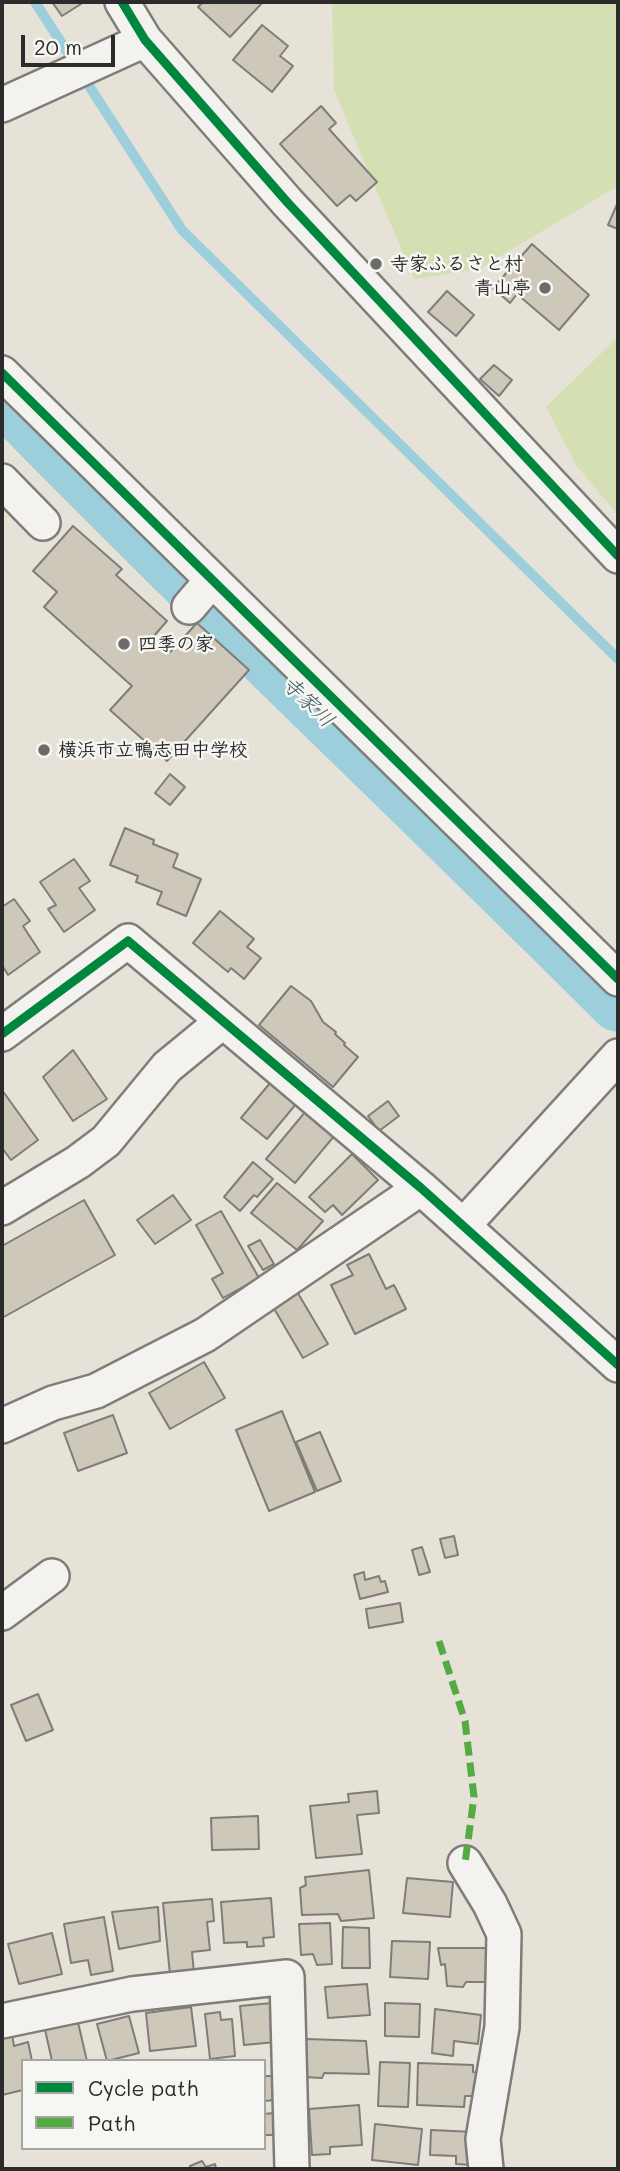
<!DOCTYPE html>
<html>
<head>
<meta charset="utf-8">
<style>
  body { margin:0 }
  #map { position:relative; width:620px; height:2171px; overflow:hidden; background:#e6e2d8; font-family:Mali,sans-serif }
  canvas { display:block }
  .frame { position:absolute; inset:0; border:4px solid #2b2b2b; pointer-events:none }
  .legend { position:absolute; left:21px; top:2059px; width:245px; height:91px; box-sizing:border-box; background:#f6f6f2; border:2px solid #a5a5a2; margin:0; padding:9px 12px; list-style:none; font-size:21px; color:#2b2b2b }
  .legend li { display:flex; align-items:center; gap:14px; height:35px }
  .legend b { width:35px; border:2px solid #a5a5a2 }
  .scale { position:absolute; left:21px; top:35px; width:94px; height:32px; box-sizing:border-box; border:4px solid #2b2b2b; border-top:0; padding-left:9px; font-size:21px; line-height:24px; white-space:nowrap; color:#2b2b2b; -webkit-text-stroke:5px #f6f6f2; paint-order:stroke }
</style>
</head>
<body>
<div id="map">
<canvas width="620" height="2171"></canvas>
<div class="frame"></div>
<ul class="legend">
<li><b style="height:9px;background:#00873e"></b>Cycle path</li>
<li><b style="height:9px;background:#54ab44"></b>Path</li>
</ul>
<div class="scale">20 m</div>
</div>
<script>
const ctx = document.querySelector('canvas').getContext('2d');
ctx.lineJoin = 'round';
function fill(path, color) {
  ctx.fillStyle = color;
  ctx.fill(path, 'evenodd');
}
function trace(path, color, width, dash) {
  ctx.strokeStyle = color;
  ctx.lineWidth = width;
  ctx.lineCap = dash ? 'butt' : 'round';
  ctx.setLineDash(dash || []);
  ctx.stroke(path);
}
function write(font, color, halo, rows, align = 'center') {
  ctx.font = font + ' Mali,"Klee One",sans-serif';
  ctx.lineWidth = 5;
  ctx.setLineDash([]);
  ctx.textBaseline = 'middle';
  ctx.strokeStyle = halo;
  ctx.fillStyle = color;
  for (const [text, x, y, turn = 0] of rows) {
    ctx.save();
    ctx.translate(x, y);
    ctx.rotate((+turn || 0) * Math.PI / 180);
    ctx.textAlign = isNaN(turn) ? turn : align;
    if (halo) ctx.strokeText(text, 0, 0);
    ctx.fillText(text, 0, 0);
    ctx.restore();
  }
}
fill(new Path2D(`
  M332,2H618V186L479,269L414,279L334,90Z
  M618,337V515L576,465L546,407Z`), '#d4e0b3');
trace(new Path2D(`
  M35,2L182,230L618,659`), '#9ccedc', 10);
trace(new Path2D(`
  M2,396C203,602 414,800 618,1004`), '#9ccedc', 56);
const building = new Path2D(`
  M52,2H79L81,4L62,16Z
  M203,2H263L230,37L198,7Z
  M262,25L288,46L280,56L293,66L272,92L233,60Z
  M321,106L336,123L329,129L377,182L356,201L350,195L337,206L280,144Z
  M618,202V229L608,225Z
  M532,244L589,295L559,330L517,294L510,303L493,288Z
  M447,291L474,315L456,336L428,312Z
  M494,365L512,380L499,396L480,379Z
  M73,526L122,569L116,575L167,621L153,637L170,652L197,623L249,670L167,761L110,710L132,686L44,607L57,592L33,571Z
  M170,774L185,787L170,805L155,793Z
  M125,828L154,840L153,844L178,854L173,867L201,879L186,916L157,904L162,892L136,882L138,876L110,865Z
  M74,859L90,881L79,888L95,910L64,932L48,909L56,905L40,882Z
  M14,899L30,921L23,926L40,952L8,975L2,965V907Z
  M220,911L254,939L247,947L261,958L244,979L231,968L228,972L193,943Z
  M291,986L311,1001L323,1022L336,1032L335,1034L345,1043L344,1045L358,1057L333,1087L259,1025Z
  M73,1050L107,1099L73,1121L43,1077Z
  M270,1083L296,1104L267,1139L241,1118Z
  M2,1090L38,1140L11,1160L2,1148Z
  M388,1101L399,1116L379,1131L368,1116Z
  M306,1111L335,1135L295,1183L266,1159Z
  M352,1154L378,1180L342,1215L333,1205L325,1212L309,1197Z
  M253,1162L273,1179L257,1197L254,1195L240,1211L224,1197Z
  M277,1183L323,1221L297,1250L251,1213Z
  M173,1195L191,1220L155,1244L137,1220Z
  M84,1200L115,1255L2,1318V1246Z
  M221,1211L259,1278L223,1298L212,1279L223,1273L196,1225Z
  M260,1240L274,1264L263,1270L248,1246Z
  M369,1254L386,1289L394,1285L406,1309L355,1334L331,1285L353,1275L347,1265Z
  M296,1290L328,1344L303,1358L272,1305Z
  M204,1362L225,1398L170,1429L149,1393Z
  M282,1411L315,1492L269,1511L236,1430Z
  M113,1415L127,1453L78,1471L64,1433Z
  M320,1432L341,1481L317,1491L296,1442Z
  M454,1536L458,1555L445,1558L440,1539Z
  M422,1547L430,1572L419,1575L412,1550Z
  M364,1572L365,1580L379,1576L381,1582L385,1581L388,1592L360,1599L354,1575Z
  M400,1603L403,1622L369,1628L366,1609Z
  M38,1694L53,1730L26,1741L11,1705Z
  M377,1791L379,1813L357,1815L362,1854L316,1858L310,1806L349,1802L348,1794Z
  M258,1816L259,1849L212,1850L211,1818Z
  M369,1870L374,1918L341,1921L338,1914L302,1915L300,1888L306,1885L305,1877Z
  M407,1878L453,1882L450,1917L403,1913Z
  M271,1898L274,1937L263,1938L264,1946L247,1947V1942L224,1943L221,1902Z
  M212,1899L214,1921L207,1922L210,1950L192,1952L194,1973L170,1975L163,1903Z
  M158,1907L160,1941L119,1949L112,1912Z
  M104,1917L113,1971L91,1975L88,1960L71,1963L64,1924Z
  M330,1923L332,1964L317,1965L313,1954L301,1955L299,1924Z
  M343,1927L369,1928L370,1968H342Z
  M52,1933L62,1974L19,1984L8,1944Z
  M392,1941L430,1942L428,1979L390,1977Z
  M438,1948H489L490,1982H466L463,1987L447,1986L445,1964L441,1965Z
  M367,1984L370,2015L328,2018L325,1987Z
  M272,2003L276,2042L244,2045L240,2006Z
  M385,2003L420,2004L419,2037L385,2036Z
  M191,2007L196,2046L150,2051L146,2013Z
  M435,2009L481,2015L478,2044L454,2041L453,2056L432,2053Z
  M220,2012L221,2020L232,2019L235,2056L210,2059L205,2014Z
  M129,2016L139,2053L107,2061L97,2024Z
  M77,2018L87,2061H52L44,2025Z
  M12,2034L14,2046L28,2042L32,2061H23V2090L2,2095V2036Z
  M306,2039L366,2041L369,2074L324,2073L322,2078L303,2077Z
  M380,2062L410,2063L408,2107L378,2106Z
  M418,2063L473,2065V2072L480,2073V2096H465L464,2107L417,2105Z
  M264,2076H273L275,2100L264,2101Z
  M359,2105L362,2145L330,2147V2154L312,2155L309,2109Z
  M274,2113L275,2135H264V2114Z
  M375,2124L422,2129L418,2165L372,2160Z
  M431,2130L475,2132L473,2165L456,2164V2156L430,2155Z
  M202,2161L206,2167L215,2164L216,2169H190V2166Z`);
fill(building, '#cec8ba');
trace(building, '#7f7d79', 2);
const minor = new Path2D(`
  M122,2L145,40L288,203L618,556
  M2,105L145,40
  M2,373L618,979
  M2,481L43,523
  M189,607L212,580
  M2,1034L128,941L421,1188L618,1365
  M2,1208L78,1162L106,1141L167,1067L223,1021
  M463,1226L618,1056
  M2,1426L53,1403L96,1391L205,1335L421,1188
  M2,1613L52,1576
  M465,1863L490,1904L504,1934L502,2027L483,2139L486,2169
  M2,2021L132,1994L287,1977L292,2169`);
trace(minor, '#7f7d79', 38);
trace(minor, '#f3f2ef', 33);
trace(new Path2D(`
  M439,1641L465,1721L474,1797L465,1863`), '#54ab44', 7, [14, 7]);
trace(new Path2D(`
  M122,2L145,40L288,203L618,556
  M2,373L618,979
  M2,1034L128,941L421,1188L618,1365`), '#00873e', 9);
for (const [x, y, r, color] of [
  [376,264,7,"#6c6b68"],
  [545,288,7,"#6c6b68"],
  [124,644,7,"#6c6b68"],
  [44,750,7,"#6c6b68"]
]) {
  const dot = new Path2D();
  dot.arc(x, y, r, 0, 2 * Math.PI);
  ctx.fillStyle = color;
  ctx.fill(dot);
  trace(dot, '#f6f6f2', 2.5);
}
write('bold 19px', '#2b2b2b', '#f6f6f2', [
  ["寺家ふるさと村",390,264],
  ["青山亭",531,288,"right"],
  ["四季の家",138,644],
  ["横浜市立鴨志田中学校",58,750]
], 'left');
write('italic 21px', '#445a60', '#f6f6f2', [
  ["寺家川",308,702,44]
]);
</script>
</body>
</html>
